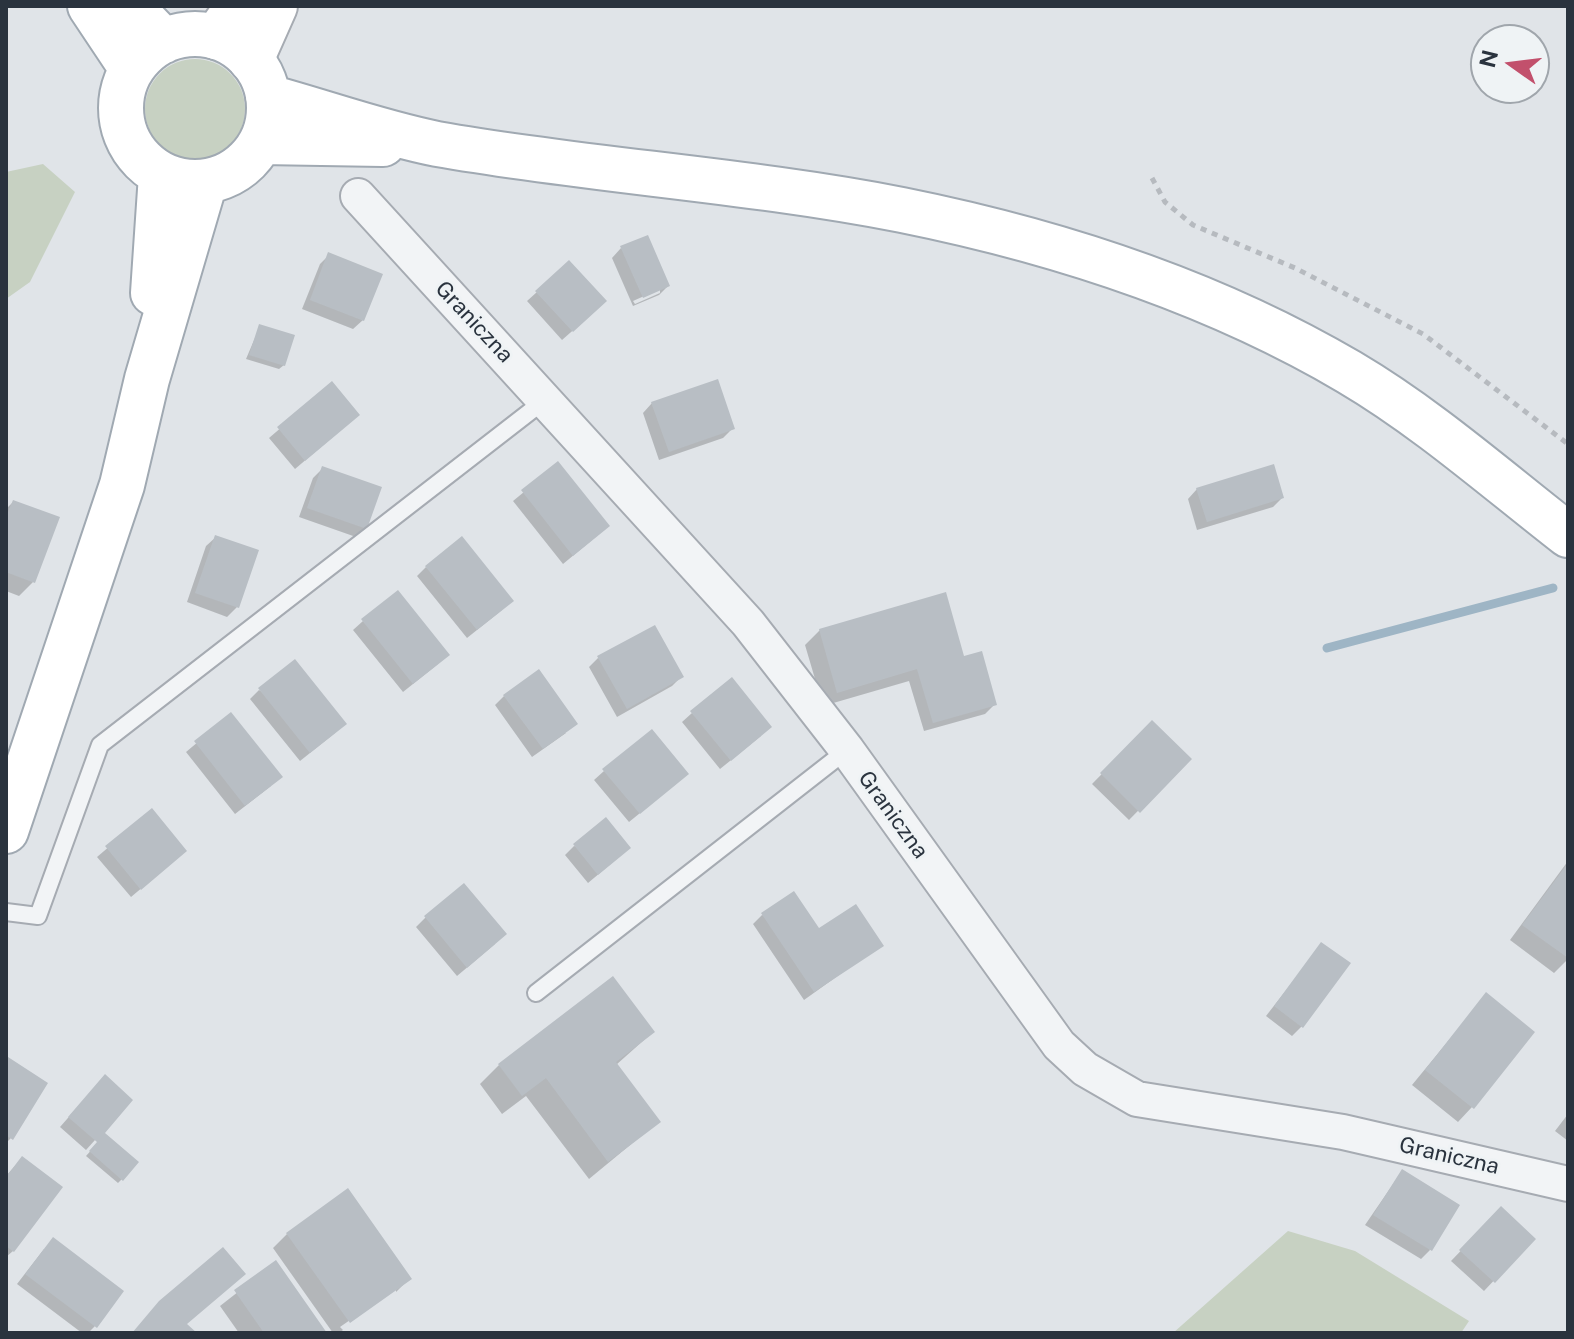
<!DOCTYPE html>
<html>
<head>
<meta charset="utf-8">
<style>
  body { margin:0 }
  #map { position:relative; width:1574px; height:1339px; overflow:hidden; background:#e0e4e8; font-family:"Public Sans",sans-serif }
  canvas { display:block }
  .frame { position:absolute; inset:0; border:8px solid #2a333e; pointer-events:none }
  .north { position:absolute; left:1470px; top:24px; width:80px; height:80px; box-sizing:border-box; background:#eff3f5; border:2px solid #a0a6ac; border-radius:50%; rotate:284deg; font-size:22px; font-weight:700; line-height:32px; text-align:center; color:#2a333e }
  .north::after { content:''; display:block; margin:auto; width:28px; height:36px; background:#c2506c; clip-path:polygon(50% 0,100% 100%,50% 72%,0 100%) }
</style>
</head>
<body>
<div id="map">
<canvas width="1574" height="1339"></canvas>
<div class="frame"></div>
<div class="north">N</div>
</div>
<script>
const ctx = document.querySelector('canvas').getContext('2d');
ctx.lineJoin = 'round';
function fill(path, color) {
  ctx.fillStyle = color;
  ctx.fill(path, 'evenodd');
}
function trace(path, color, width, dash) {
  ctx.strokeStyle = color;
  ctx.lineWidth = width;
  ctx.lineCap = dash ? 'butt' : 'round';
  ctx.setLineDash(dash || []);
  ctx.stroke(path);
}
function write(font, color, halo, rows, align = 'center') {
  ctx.font = font + ' "Public Sans",sans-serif';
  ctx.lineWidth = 6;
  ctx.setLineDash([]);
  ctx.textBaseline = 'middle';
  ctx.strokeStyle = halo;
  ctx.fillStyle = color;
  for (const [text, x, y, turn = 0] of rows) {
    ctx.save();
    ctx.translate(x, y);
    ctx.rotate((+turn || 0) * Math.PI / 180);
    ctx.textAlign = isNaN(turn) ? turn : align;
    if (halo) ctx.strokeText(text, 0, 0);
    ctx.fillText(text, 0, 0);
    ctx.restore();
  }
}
fill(new Path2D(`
  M145 109a50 50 0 1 1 100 0a50 50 0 1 1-100 0Z
  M43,164L75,192L30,282L6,299V172Z
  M1288,1231L1355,1251L1469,1321L1461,1333H1173Z`), '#c7d1c2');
fill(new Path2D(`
  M621,248L668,286L659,295L633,306L612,258ZM660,289V293L635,304L633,301Z
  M329,255L363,320L353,329L302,309L320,264Z
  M537,292L595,311L562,340L527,301Z
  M260,326L284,365L279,369L246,359Z
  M332,384L348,424L295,469L269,438Z
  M652,403L732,429L723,438L659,460L643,413Z
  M558,464L598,535L563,564L513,501Z
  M323,468L365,528L356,537L299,517L313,478Z
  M1197,489L1282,498L1273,507L1197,530L1188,499Z
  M13,502L33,582L19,596L6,591V509Z
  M216,537L237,607L227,617L187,602L206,546Z
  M426,567L502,610L467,638L417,576Z
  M363,621L438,664L403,692L353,630Z
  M820,630L962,655L995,704L985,714L924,731L909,681L823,706L805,645Z
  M598,658L681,677L672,686L617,717L589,667Z
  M259,690L335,733L300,761L250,699Z
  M504,696L566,733L532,757L495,705Z
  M692,713L761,736L720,769L682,722Z
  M230,715L271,786L235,814L186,752Z
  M1152,723L1189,759L1129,820L1092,784Z
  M604,771L677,783L629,822L594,780Z
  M151,811L175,860L131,897L97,857Z
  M574,846L619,857L588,883L565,855Z
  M1568,861V959L1554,973L1510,940Z
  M762,915L819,931L881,945L804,1000L753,924Z
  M426,917L495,944L457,976L416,927Z
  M1322,944L1302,1026L1292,1036L1266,1016Z
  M613,979L653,1032L616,1065L658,1122L589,1179L526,1096L502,1114L480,1084L499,1065Z
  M1486,995L1472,1107L1458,1122L1412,1085Z
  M8,1060L11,1138L6,1143V1062Z
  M96,1086L95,1140L86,1150L60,1127Z
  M1568,1114V1141L1555,1131Z
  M105,1135L122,1179L118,1183L86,1156Z
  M22,1158L13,1251L6,1257V1176Z
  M1402,1171L1430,1250L1421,1259L1365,1225Z
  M1501,1209L1533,1239L1484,1291L1451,1261Z
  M287,1234L409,1279L396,1292V1288L340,1327L343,1330L339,1333H333L273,1248Z
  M44,1249L95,1326L88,1333H82L17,1284Z
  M275,1263L325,1333H239L220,1306Z`), '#0003');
trace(new Path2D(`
  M1327,648L1553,588`), '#9eb5c5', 9);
fill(new Path2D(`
  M648,235L670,286L643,298L620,246Z
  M328,252L383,274L364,321L310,300Z
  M569,260L607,301L573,332L535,291Z
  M259,324L295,335L285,366L249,355Z
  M718,379L735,429L669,452L651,402Z
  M332,381L360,415L305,461L277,427Z
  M558,461L610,526L573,556L521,490Z
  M1274,464L1284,498L1207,522L1196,488Z
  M322,466L382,487L367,529L307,508Z
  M13,500L60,517L35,583L6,572V517Z
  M215,535L259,550L239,608L195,593Z
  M462,536L514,601L477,630L425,566Z
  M398,590L450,655L413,684L361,619Z
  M946,592L964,656L982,651L997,705L933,723L917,669L837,693L819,629Z
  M655,625L684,677L627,709L597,656Z
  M295,659L347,724L310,753L258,688Z
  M539,669L578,724L543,749L503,695Z
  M732,677L772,727L731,761L690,711Z
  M231,712L283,777L245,806L194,741Z
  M1152,720L1192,759L1140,813L1100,773Z
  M652,729L689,774L640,814L602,769Z
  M152,808L187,851L141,890L105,846Z
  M606,817L631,848L598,875L573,844Z
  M1568,863V958L1522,925Z
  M464,883L507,934L467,968L424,916Z
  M794,891L819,928L856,904L884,946L814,992L761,913Z
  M1321,942L1351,963L1303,1028L1274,1006Z
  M613,976L655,1032L616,1062L661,1122L608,1162L546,1078L522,1096L498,1064Z
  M1486,992L1535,1032L1474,1109L1425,1070Z
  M8,1057L48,1083L13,1140L6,1135Z
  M105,1074L133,1100L105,1133L139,1162L123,1181L89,1151L97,1142L68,1117Z
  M22,1156L63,1187L14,1252L6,1246V1177Z
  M1402,1169L1460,1205L1432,1251L1373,1215Z
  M348,1188L412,1279L350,1323L286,1233Z
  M1501,1206L1536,1239L1495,1283L1459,1250Z
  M53,1237L124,1291L97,1328L25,1274Z
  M223,1247L246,1274L187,1324L197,1333H132L159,1301Z
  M276,1260L327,1333H264L234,1290Z`), '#b8bec4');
const service = new Path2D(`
  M6,912L38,916L100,745L545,400
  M536,993L847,750`);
const minor = new Path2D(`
  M358,196L748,623L847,750L1059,1045L1085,1069L1137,1099L1343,1132L1568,1184`);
const secondary = new Path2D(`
  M216,37L238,6
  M251,60L275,6`);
const primary = new Path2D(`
  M90,6L132,69
  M130,6L164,41
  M121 108a74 74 0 1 1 148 0a74 74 0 1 1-148 0Z
  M268,97C324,112 381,133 437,144C591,171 749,180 902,210C1056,241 1213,292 1349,372C1427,418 1496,479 1568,535
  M261,142L383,144
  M153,293L161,175
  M6,831L122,485L147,379L205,182`);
trace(service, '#a6abb2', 20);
trace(minor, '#a6abb2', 38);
trace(secondary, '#a6abb2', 48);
trace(primary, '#a0a9b2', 48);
trace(new Path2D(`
  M1152,178L1165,202L1193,225L1295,268L1423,334L1568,444`), '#b6babf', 5, [6, 6]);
trace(service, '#f2f4f6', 16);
trace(minor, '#f2f4f6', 34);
trace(secondary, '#fff', 44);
trace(primary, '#fff', 44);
write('22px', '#2a333e', '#eff3f5', [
  ["Graniczna",474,322,47],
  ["Graniczna",893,815,54],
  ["Graniczna",1449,1156,13]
]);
</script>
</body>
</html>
